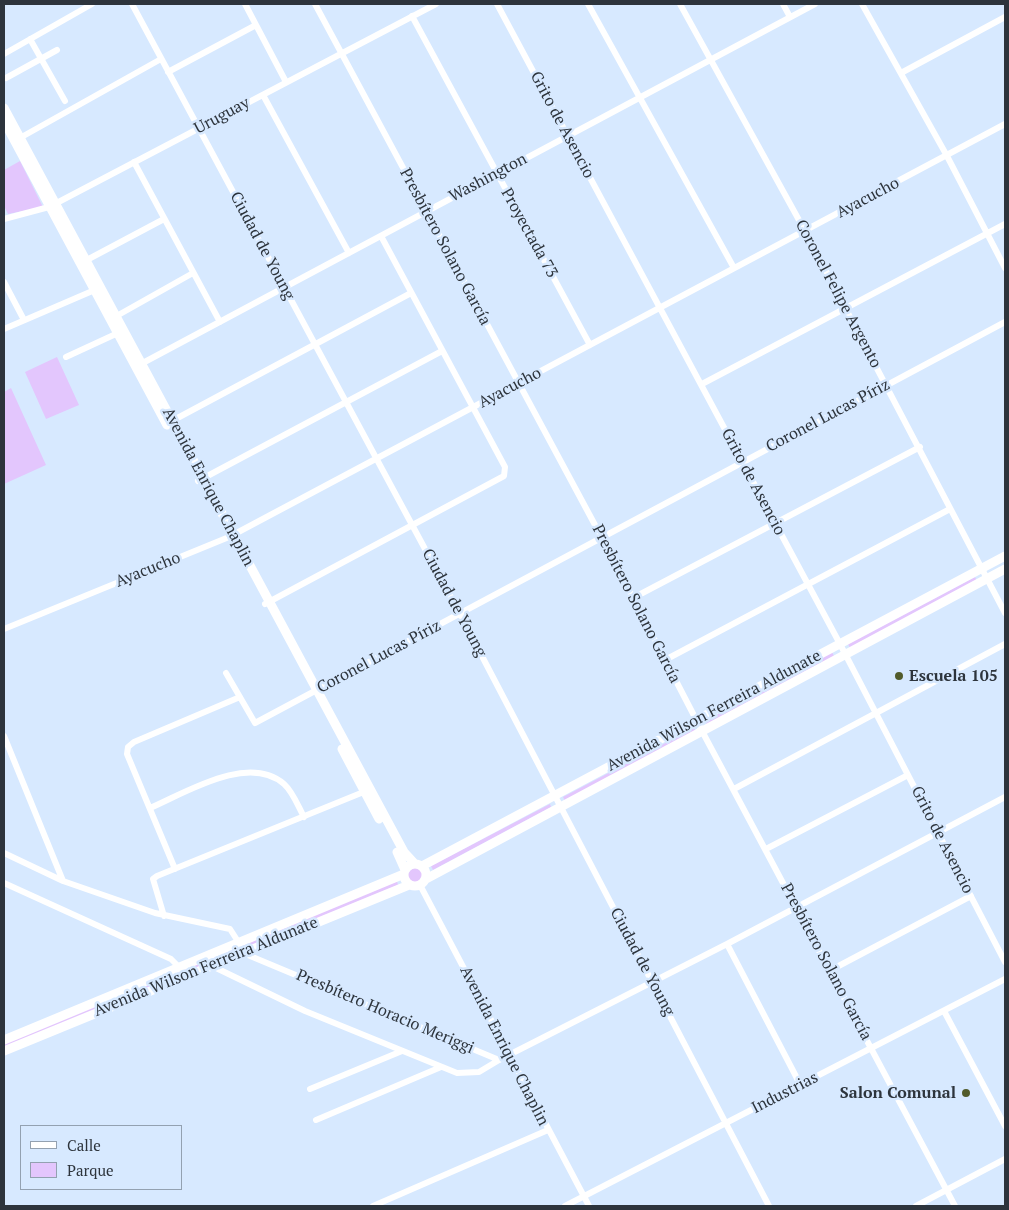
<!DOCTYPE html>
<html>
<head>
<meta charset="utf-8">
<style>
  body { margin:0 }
  #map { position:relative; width:1009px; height:1210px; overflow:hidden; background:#d7e9ff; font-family:"PT Serif",serif }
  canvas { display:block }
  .frame { position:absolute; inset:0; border:5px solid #2d343c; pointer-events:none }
  .legend { position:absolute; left:20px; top:1125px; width:162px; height:65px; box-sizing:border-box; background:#d7e9ff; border:1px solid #93a1b1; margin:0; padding:6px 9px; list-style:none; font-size:15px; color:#2d343c }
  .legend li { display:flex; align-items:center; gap:10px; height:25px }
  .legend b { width:25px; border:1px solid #93a1b1 }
</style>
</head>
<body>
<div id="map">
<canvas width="1009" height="1210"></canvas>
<div class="frame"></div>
<ul class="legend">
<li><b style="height:6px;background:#fff"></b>Calle</li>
<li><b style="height:14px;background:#e3c6fd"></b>Parque</li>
</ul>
</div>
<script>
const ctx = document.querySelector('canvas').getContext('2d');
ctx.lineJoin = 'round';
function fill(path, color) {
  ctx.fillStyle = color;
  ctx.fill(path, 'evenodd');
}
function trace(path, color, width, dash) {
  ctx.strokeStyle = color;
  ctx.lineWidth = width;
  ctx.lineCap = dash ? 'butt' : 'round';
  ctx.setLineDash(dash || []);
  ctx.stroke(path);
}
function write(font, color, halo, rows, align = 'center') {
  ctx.font = font + ' "PT Serif",serif';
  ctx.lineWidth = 5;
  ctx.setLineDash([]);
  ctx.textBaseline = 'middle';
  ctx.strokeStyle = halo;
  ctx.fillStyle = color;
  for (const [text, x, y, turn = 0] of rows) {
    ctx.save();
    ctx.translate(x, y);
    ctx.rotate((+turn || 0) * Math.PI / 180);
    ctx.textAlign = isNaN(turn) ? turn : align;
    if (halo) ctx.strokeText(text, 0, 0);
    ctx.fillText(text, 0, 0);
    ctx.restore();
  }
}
fill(new Path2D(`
  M20,161L43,207L8,214L4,206V170Z
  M57,357L79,405L46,419L25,372Z
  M11,388L46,465L4,484V392Z
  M975,577L977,581L850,648L848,644Z
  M832,652L834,656L707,725L705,721Z
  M694,728L696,731L565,801L563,797Z
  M550,804L551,807L433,870L431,866Z
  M408 876a8 8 0 1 1 16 0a8 8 0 1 1-16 0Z
  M397,881L398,885L4,1048V1044Z`), '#e3c6fd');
trace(new Path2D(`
  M132,4L460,614L769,1206
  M245,4L286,82
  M315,4L602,538L702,731L955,1206
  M497,4L840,644L1005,962
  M588,4L734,268
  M680,4L805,231L1005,613
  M783,4L790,17
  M862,4L947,156L1005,268
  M412,16L590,345
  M30,39L65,101
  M4,54L92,4
  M168,72L256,25
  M901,73L1005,17
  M6,78L57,50
  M263,95L349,253
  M18,139L161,59
  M134,162L220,322
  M4,219L49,207L436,4
  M83,262L164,219
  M4,282L24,320
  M113,318L193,273
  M4,329L97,289
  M66,357L118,333
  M139,365L815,4
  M702,384L1005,224
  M170,422L411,293
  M198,481L442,351
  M633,598L920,447
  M265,604L504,476L505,467L381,236
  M4,629L229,537L1005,124
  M665,660L950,509
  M226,673L255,723L1005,322
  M4,736L63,881L155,913L230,929L239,943
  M734,789L1005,644
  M150,808C185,793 248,753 284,784C293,792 298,806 304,817
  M766,849L908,775
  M4,853L63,881
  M175,869L127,754L128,747L134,742L240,697
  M4,883L171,959L180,968
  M420,885L589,1206
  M164,916L153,879L157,876L366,791
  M727,944L801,1086
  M243,953L499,1060L727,944L1005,797
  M212,966L305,1011L457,1073L479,1072L499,1060
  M831,970L971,896
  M944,1011L1005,1126
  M310,1089L402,1051
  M316,1120L441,1067
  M373,1206L548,1130
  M565,1206L1005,979
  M916,1206L1005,1159`), '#fff', 6);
trace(new Path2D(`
  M4,108L404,852L415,864
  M4,121L167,425
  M342,749L379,819
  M397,852L405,870
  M404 875a11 11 0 1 1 22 0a11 11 0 1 1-22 0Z
  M422,866L1005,556
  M426,879L1005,569
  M4,1040L404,874
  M4,1051L409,885`), '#fff', 9);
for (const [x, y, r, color] of [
  [899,676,5,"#515b2b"],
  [966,1093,5,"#515b2b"]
]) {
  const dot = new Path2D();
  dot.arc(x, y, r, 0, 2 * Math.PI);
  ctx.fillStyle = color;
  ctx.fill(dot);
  trace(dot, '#d7e9ff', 2);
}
write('16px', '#2d343c', '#d7e9ff', [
  ["Uruguay",222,116,-28],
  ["Grito de Asencio",562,125,62],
  ["Washington",488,178,-28],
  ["Ayacucho",868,198,-28],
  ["Proyectada 73",529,233,61],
  ["Ciudad de Young",262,246,62],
  ["Presbítero Solano García",445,247,62],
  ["Coronel Felipe Argento",838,294,62],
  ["Ayacucho",510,388,-28],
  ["Coronel Lucas Píriz",828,416,-28],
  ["Grito de Asencio",753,482,62],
  ["Avenida Enrique Chaplin",208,487,62],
  ["Ayacucho",148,570,-22],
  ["Ciudad de Young",454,603,62],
  ["Presbítero Solano García",636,604,63],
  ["Coronel Lucas Píriz",379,657,-28],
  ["Avenida Wilson Ferreira Aldunate",714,711,-28],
  ["Grito de Asencio",942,840,63],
  ["Ciudad de Young",642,962,62],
  ["Presbítero Solano García",826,962,62],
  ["Avenida Wilson Ferreira Aldunate",206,967,-22],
  ["Presbítero Horacio Meriggi",385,1012,23],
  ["Avenida Enrique Chaplin",504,1046,63],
  ["Industrias",785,1093,-27]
]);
write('bold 16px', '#2d343c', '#d7e9ff', [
  ["Escuela 105",909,676],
  ["Salon Comunal",956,1093,"right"]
], 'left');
</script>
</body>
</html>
